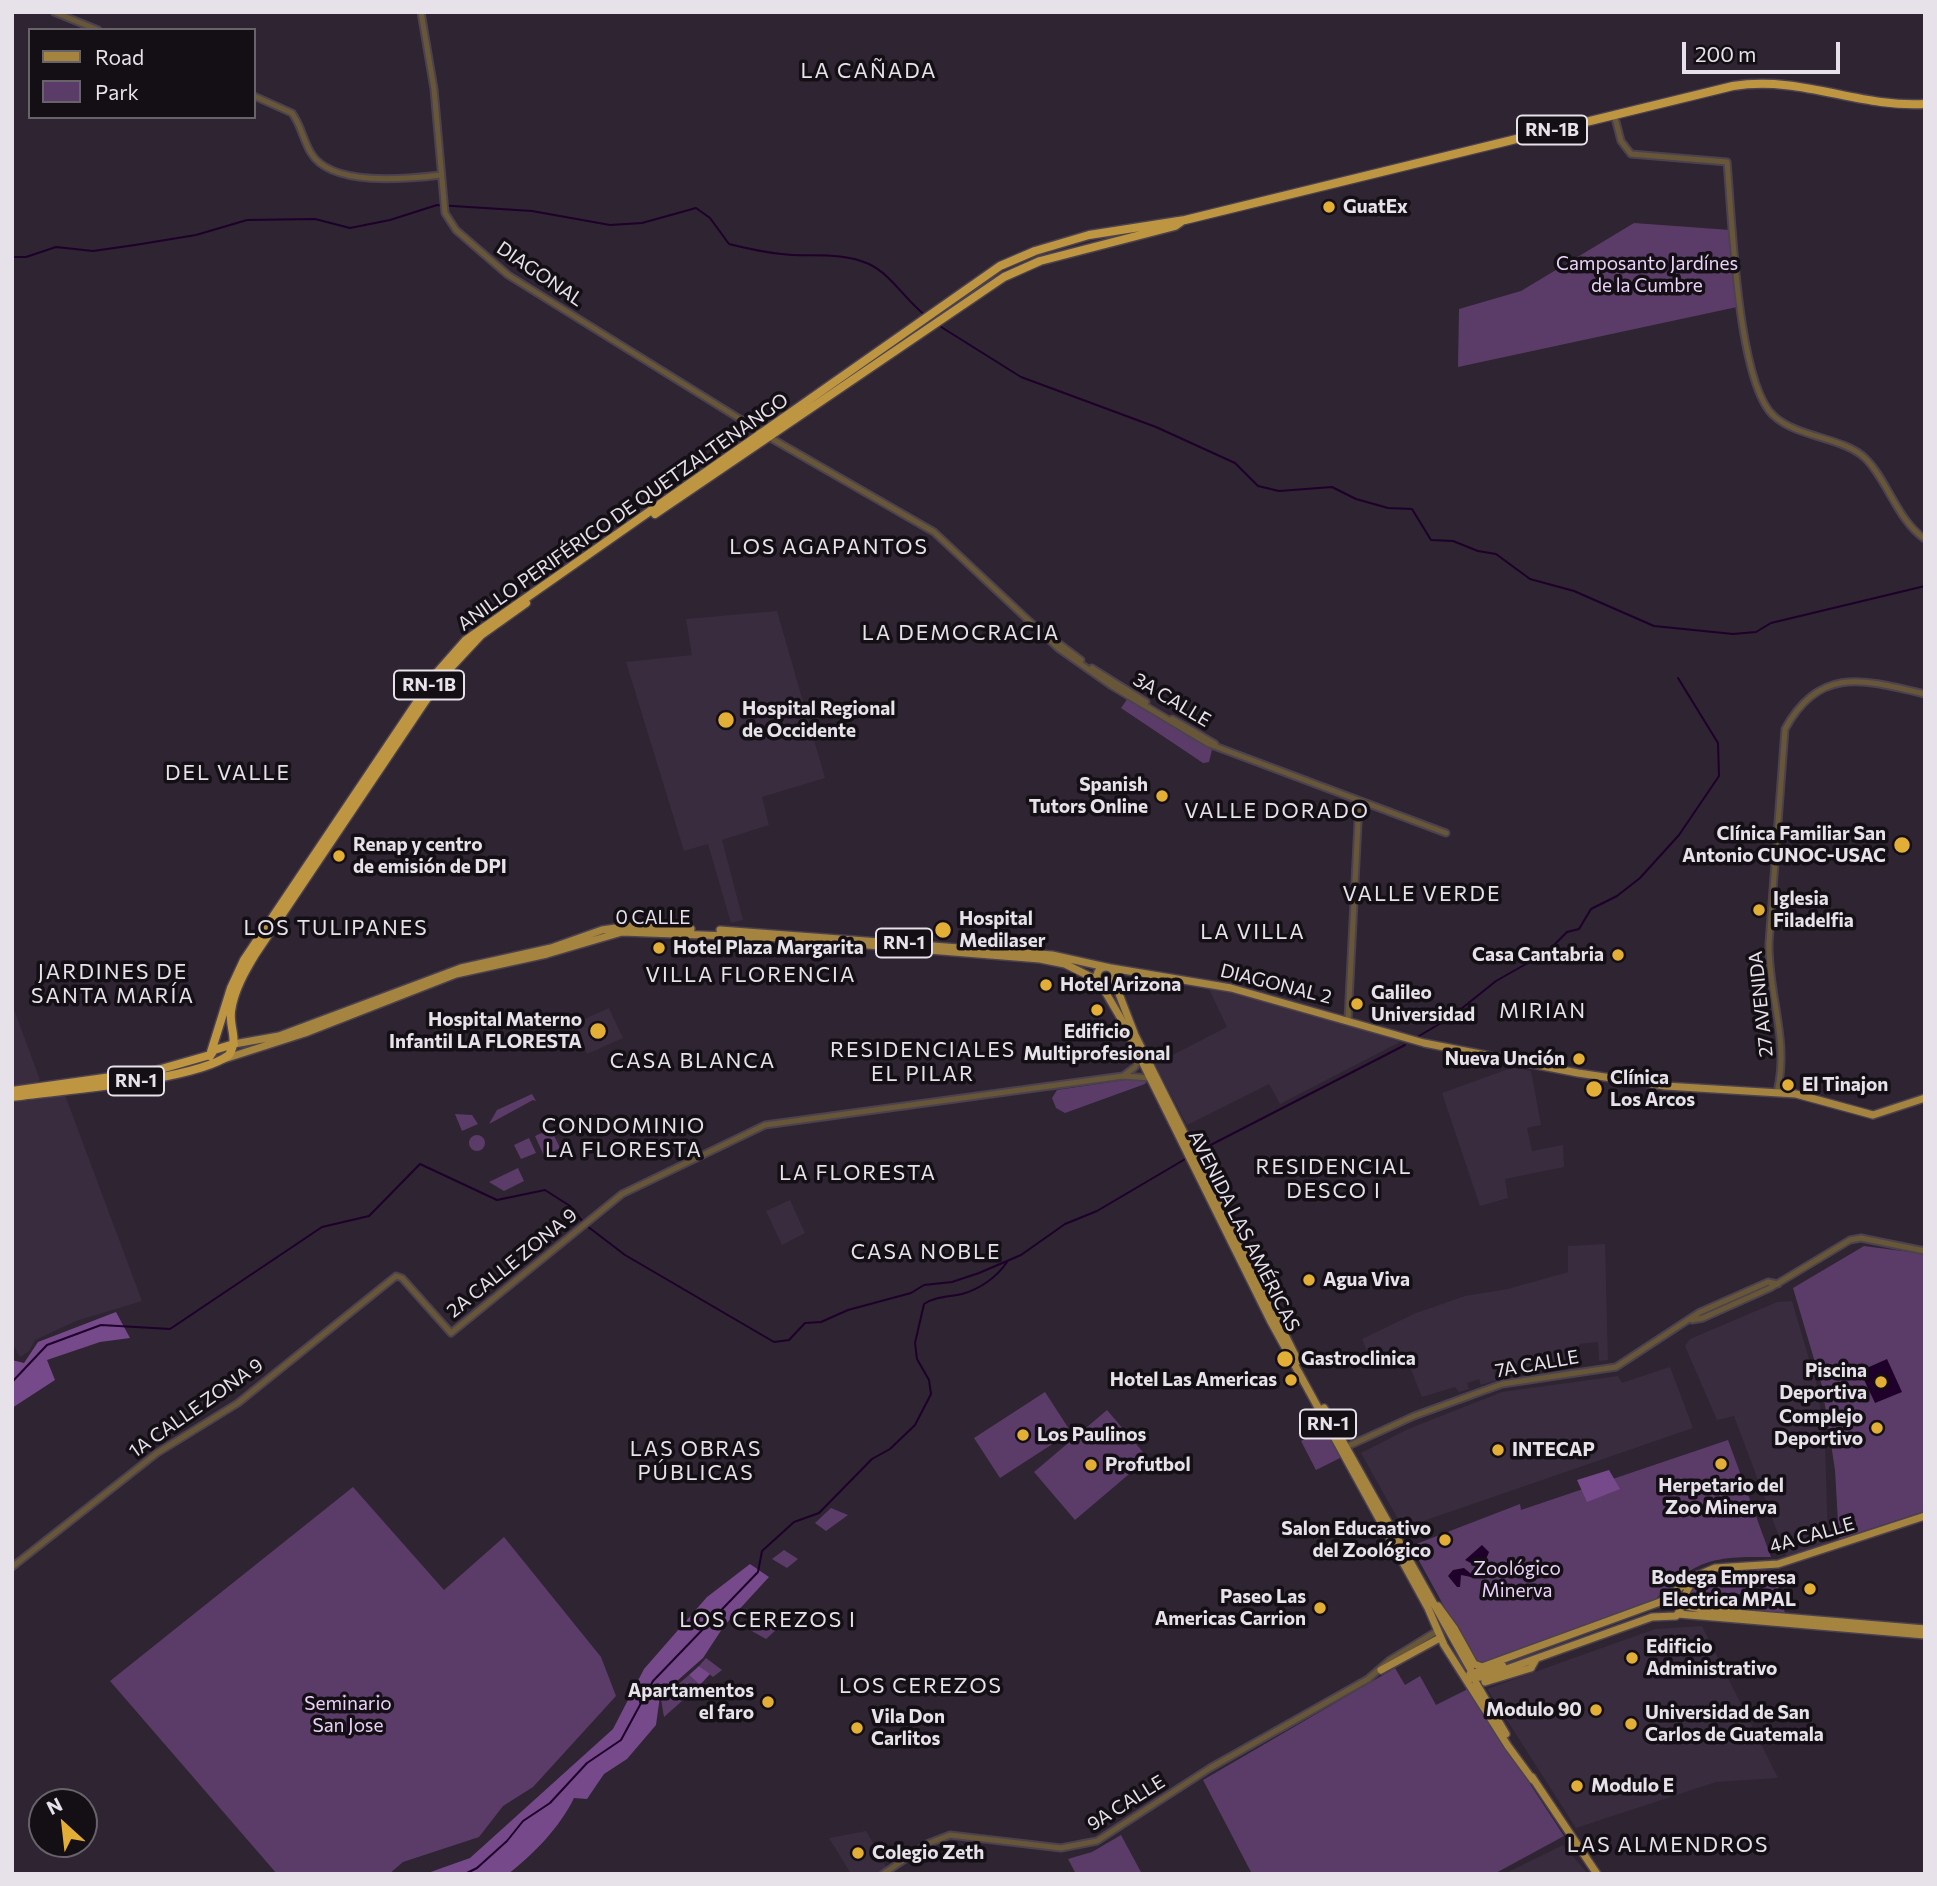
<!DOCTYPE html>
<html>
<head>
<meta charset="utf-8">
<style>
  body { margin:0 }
  #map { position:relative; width:1937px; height:1886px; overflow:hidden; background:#2e2432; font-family:Commissioner,sans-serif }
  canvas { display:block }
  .frame { position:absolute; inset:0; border:14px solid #e7e1ea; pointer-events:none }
  .legend { position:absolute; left:28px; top:28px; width:228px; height:91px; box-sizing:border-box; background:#130f15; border:2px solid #68636a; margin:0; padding:9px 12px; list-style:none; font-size:21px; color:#e7e1ea }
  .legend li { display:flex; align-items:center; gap:14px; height:35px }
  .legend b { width:35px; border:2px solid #68636a }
  .north { position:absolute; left:28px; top:1788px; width:70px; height:70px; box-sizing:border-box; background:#130f15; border:2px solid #68636a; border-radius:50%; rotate:333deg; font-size:19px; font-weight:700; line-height:28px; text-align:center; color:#e7e1ea }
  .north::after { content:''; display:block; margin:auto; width:24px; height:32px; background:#e3ae35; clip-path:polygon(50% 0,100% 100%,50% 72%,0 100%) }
  .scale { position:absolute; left:1682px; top:42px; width:158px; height:32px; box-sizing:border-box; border:4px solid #e7e1ea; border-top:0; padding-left:9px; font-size:21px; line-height:24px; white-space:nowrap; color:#e7e1ea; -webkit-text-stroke:5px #130f15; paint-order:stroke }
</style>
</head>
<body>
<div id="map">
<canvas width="1937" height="1886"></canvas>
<div class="frame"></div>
<ul class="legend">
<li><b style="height:9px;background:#a58440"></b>Road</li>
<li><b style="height:19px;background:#5b3c69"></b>Park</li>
</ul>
<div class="north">N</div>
<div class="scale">200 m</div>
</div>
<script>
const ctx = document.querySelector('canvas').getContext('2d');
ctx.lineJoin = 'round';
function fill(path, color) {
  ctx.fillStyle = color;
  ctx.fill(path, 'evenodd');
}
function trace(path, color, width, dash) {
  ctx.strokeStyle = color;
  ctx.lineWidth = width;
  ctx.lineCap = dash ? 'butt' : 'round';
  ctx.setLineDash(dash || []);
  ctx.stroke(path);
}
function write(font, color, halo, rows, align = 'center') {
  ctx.font = font + ' Commissioner,sans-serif';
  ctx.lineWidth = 7;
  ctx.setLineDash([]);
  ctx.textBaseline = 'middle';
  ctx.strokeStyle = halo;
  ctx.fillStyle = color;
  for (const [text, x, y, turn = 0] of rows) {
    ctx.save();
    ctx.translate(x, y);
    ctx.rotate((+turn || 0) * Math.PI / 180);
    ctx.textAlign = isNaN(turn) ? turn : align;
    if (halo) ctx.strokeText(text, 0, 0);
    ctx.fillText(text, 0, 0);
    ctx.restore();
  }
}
fill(new Path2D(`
  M777,611L825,778L762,797L769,825L722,840L743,920L731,923L708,844L684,851L626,662L692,655L686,619Z
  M1208,987L1329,1016L1400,1042L1280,1104L1269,1084L1187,1125L1155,1064L1227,1027Z
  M12,1004L40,1080L36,1083L12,1086Z
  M609,1008L623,1038L587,1054L573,1024Z
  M1514,1067L1531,1071L1541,1125L1527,1128L1532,1151L1563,1145L1564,1167L1505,1179L1508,1198L1480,1206L1442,1093Z
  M65,1095L142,1301L76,1321L35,1340L29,1351L20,1357L12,1343V1103Z
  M790,1200L805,1233L782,1245L766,1211Z
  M1605,1244L1608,1360L1599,1361L1598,1342L1579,1344V1363L1507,1377L1503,1369L1494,1372L1497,1380L1481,1385L1479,1379L1467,1383L1469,1389L1459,1392L1455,1387L1422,1397L1405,1355L1373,1367L1362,1339L1416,1313L1465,1296L1508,1289L1568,1272V1246Z
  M1792,1301L1817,1386L1825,1442L1828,1543L1787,1558L1734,1416L1717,1420L1685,1346L1690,1339L1777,1302Z
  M1670,1367L1693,1428L1403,1528L1361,1453L1408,1429L1502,1392L1618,1376L1622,1383Z
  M1702,1626L1778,1778L1716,1782L1576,1828L1487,1689L1655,1629Z
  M866,1831L887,1868L879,1874H851L829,1838Z
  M1563,1845L1588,1874H1504Z`), '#392c3e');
fill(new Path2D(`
  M1634,223L1730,230L1737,307L1458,367L1459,309L1521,291Z
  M1128,698L1210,746L1212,750L1209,762L1203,763L1121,708Z
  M1138,1078L1147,1081L1145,1084L1065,1113L1056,1108L1052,1098L1057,1090Z
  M532,1094L536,1101L533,1100L489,1124L497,1110Z
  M455,1114L472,1115L478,1124L462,1131Z
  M551,1129L560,1148L544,1156L535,1136Z
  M469 1143a8 8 0 1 1 16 0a8 8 0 1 1-16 0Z
  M529,1138L536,1153L521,1159L514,1145Z
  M518,1168L524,1181L504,1191L489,1182Z
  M1864,1246L1925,1254V1511L1839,1539L1835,1470L1822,1386L1793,1288Z
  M1045,1392L1071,1432L1000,1478L974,1438Z
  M1107,1410L1148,1458L1075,1520L1034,1472Z
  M1329,1426L1344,1456L1316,1470L1301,1441Z
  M1728,1440L1771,1557C1743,1557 1709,1555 1686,1574C1682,1577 1679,1583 1675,1586C1666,1593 1660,1592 1654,1602L1481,1663L1473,1659L1411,1546L1520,1504L1521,1510Z
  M353,1487L444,1590L504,1537L601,1657L616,1696L533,1787L503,1806L479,1837L403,1862L389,1874H277L110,1681Z
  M831,1508L848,1515L826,1531L815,1523Z
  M784,1550L798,1559L787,1568L772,1559Z
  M1760,1569L1772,1571C1748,1589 1716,1617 1685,1602C1702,1568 1725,1570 1760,1569Z
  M1776,1579L1785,1613L1733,1610Z
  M768,1613L785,1622L766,1639L750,1630Z
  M706,1658L722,1670L713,1677L699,1666Z
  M1395,1668L1405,1685L1420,1676L1436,1705L1468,1689L1564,1836L1494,1874H1252L1203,1780Z
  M689,1675L700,1685L664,1717L661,1699Z
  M1121,1835L1142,1874H1076L1068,1859L1092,1852Z`), '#5b3c69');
fill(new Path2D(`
  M116,1312L130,1338L100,1342L47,1360L55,1380L12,1408V1360L24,1363L38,1342Z
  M1609,1470L1620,1489L1587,1502L1577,1480Z
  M750,1564L769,1577L724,1626L703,1658L660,1696L656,1725L627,1759L604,1774L587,1799L574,1798C560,1827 534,1854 508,1874H425L470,1858L613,1729L644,1669L707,1597Z
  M699,1666L710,1674L700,1685L689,1675Z`), '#76498a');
fill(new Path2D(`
  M1887,1359L1902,1392L1875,1403L1860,1371Z
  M1482,1545L1489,1552L1482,1569L1465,1560Z
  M1464,1568L1476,1578L1461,1575L1460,1587H1457L1448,1576L1453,1570Z`), '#1e002a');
trace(new Path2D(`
  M12,257H26L56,247L93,251L135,245L196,235L247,220L315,219L350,228L390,220L437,205L532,211L610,225L642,223L696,208L710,218L729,244C749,249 773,254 793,255C818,256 845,253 869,264C892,275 905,300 925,315
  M938,325L1021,377L1156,427L1235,463L1258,486L1279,491L1332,487L1356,499L1388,508L1412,509L1431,540L1453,541L1478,551L1496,554L1530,579L1574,591L1654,626L1733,634L1756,632L1771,623L1925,586
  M1419,1036L1451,1017L1496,981L1547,952L1567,932L1579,929L1591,909L1617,896L1640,878L1679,835L1719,776L1718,743L1678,678
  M1197,1152L1405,1045
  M587,1226L625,1255L774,1342L789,1340L805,1323L821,1322L848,1310L911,1293L924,1285L952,1282L979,1273L1021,1255L1065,1224L1097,1211L1187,1158
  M12,1382L47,1345L101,1325L170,1329L322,1227L369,1216L420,1164L497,1200L545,1190L570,1206L583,1222
  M465,1874L477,1868L507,1841L523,1821L550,1803L587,1763L621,1740L653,1681L758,1572L762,1551L794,1522L819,1513L872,1459L890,1449L915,1425L931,1394L929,1380L917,1359L915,1343L924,1304C937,1296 948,1297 962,1294C980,1289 997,1277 1007,1262`), '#1e002a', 2);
const minor = new Path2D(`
  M54,12L98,30
  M421,12L434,89L445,213L456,230L508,275L769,437L934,532L1058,648L1112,686L1209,744L1446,833
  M254,96L292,113C301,125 303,140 311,153C331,187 407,179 441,175
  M1614,114L1621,141L1631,154L1727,162C1732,215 1737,384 1774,416C1798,438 1843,437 1865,458C1887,479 1897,520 1925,539
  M1053,639L1081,660
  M1092,668L1146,702
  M1172,719L1215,744
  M1348,1020L1359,803
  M1123,1076L1135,1067L1140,1057
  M1777,1092C1790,1041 1768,995 1769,943L1785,729C1820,665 1865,680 1925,694
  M1692,1320L1703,1318L1770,1288L1850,1240L1861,1238L1925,1251
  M1346,1447L1414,1416L1502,1384L1616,1367L1700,1312L1768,1282L1778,1284
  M12,1567L157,1453L238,1403L396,1276L402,1278L451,1333L622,1194L765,1125L1123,1076L1150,1078
  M883,1874L927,1844L950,1835L1061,1848L1097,1841L1210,1768L1368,1679L1390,1660L1437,1631`);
const major = new Path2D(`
  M720,930L1052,955L1106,967
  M1097 976a9 9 0 1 1 18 0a9 9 0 1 1-18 0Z
  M1111,968L1231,988L1424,1043L1578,1073L1665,1086L1796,1094L1873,1115L1925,1098
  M1114,981L1135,1035L1298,1361
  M1100,983L1120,1017L1270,1320L1428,1608L1444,1645L1508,1746L1533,1780
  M234,1044L279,1036L461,968L551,948L602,930L629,926L691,929
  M224,1059L305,1033L456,974L547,954L622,932L781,938L1040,959L1065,964L1099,981
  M1324,1408L1472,1672
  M1681,1605L1711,1611L1925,1629
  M1438,1606L1454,1628L1474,1664L1482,1667L1660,1602L1696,1576L1715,1568L1778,1564L1925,1516
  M1678,1614L1925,1635
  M1381,1670L1438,1639
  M1470,1674L1503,1666
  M1467,1679L1487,1676L1652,1617L1676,1616C1685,1607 1682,1594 1692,1583
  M1485,1682L1531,1668L1536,1659
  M1476,1683L1506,1734
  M1532,1777L1597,1874`);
const highway = new Path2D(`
  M655,514L1004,277L1040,261L1175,226L1182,221
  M211,1052L231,988L244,960L436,674L466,640L1000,266L1035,251L1089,235L1185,220L1733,86C1801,75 1859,108 1925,104
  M210,1056L214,1050L234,1044
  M12,1091L154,1071L210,1055
  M12,1097C61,1090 194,1081 229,1055C239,1038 229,1029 231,1011C234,990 245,971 256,953L440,679L481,635L526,603`);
trace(minor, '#4c424f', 9);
trace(major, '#4c424f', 10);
trace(highway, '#4c424f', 11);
trace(minor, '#675738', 5);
trace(major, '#a58440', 7);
trace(highway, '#be9642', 8);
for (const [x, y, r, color] of [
  [1329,207,7,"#e3ae35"],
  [726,720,9,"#e3ae35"],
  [1162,796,7,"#e3ae35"],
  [1902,845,9,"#e3ae35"],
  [339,856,7,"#e3ae35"],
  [1759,910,7,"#e3ae35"],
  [943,930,9,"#e3ae35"],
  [659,948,7,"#e3ae35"],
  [1618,955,7,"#e3ae35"],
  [1046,985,7,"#e3ae35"],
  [1357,1004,7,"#e3ae35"],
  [1097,1010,7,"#e3ae35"],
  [598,1031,9,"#e3ae35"],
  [1579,1059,7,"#e3ae35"],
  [1788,1085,7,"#e3ae35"],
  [1594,1089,9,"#e3ae35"],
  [1309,1280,7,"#e3ae35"],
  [1285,1359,9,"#e3ae35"],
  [1291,1380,7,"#e3ae35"],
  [1881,1382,7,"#e3ae35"],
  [1877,1428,7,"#e3ae35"],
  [1023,1435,7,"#e3ae35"],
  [1498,1450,7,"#e3ae35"],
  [1721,1464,7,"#e3ae35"],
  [1091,1465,7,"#e3ae35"],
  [1445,1540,7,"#e3ae35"],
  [1810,1589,7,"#e3ae35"],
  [1320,1608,7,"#e3ae35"],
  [1632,1658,7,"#e3ae35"],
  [768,1702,7,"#e3ae35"],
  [1596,1710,7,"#e3ae35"],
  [1631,1724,7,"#e3ae35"],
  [857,1728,7,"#e3ae35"],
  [1577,1786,7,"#e3ae35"],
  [858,1853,7,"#e3ae35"]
]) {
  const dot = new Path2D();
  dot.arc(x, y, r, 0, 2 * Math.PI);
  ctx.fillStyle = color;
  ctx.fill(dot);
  trace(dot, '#130f15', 2.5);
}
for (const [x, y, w] of [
  [1552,130,70],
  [429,685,70],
  [904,943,56],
  [136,1081,56],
  [1328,1424,56]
]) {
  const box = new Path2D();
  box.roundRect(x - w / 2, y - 14.5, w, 29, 5);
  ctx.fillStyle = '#130f15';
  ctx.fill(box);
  trace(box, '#e7e1ea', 2);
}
write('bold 18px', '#e7e1ea', null, [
  ["RN-1B",1552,130],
  ["RN-1B",429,685],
  ["RN-1",904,943],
  ["RN-1",136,1081],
  ["RN-1",1328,1424]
]);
write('bold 19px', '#e7e1ea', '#130f15', [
  ["GuatEx",1343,207],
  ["Hospital Regional",742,709],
  ["de Occidente",742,731],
  ["Spanish",1148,785,"right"],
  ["Tutors Online",1148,807,"right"],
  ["Clínica Familiar San",1886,834,"right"],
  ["Antonio CUNOC-USAC",1886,856,"right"],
  ["Renap y centro",353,845],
  ["de emisión de DPI",353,867],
  ["Iglesia",1773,899],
  ["Filadelfia",1773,921],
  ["Hospital",959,919],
  ["Medilaser",959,941],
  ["Hotel Plaza Margarita",673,948],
  ["Casa Cantabria",1604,955,"right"],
  ["Hotel Arizona",1060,985],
  ["Galileo",1371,993],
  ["Universidad",1371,1015],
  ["Hospital Materno",582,1020,"right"],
  ["Infantil LA FLORESTA",582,1042,"right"],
  ["Edificio",1097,1032,"center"],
  ["Multiprofesional",1097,1054,"center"],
  ["Nueva Unción",1565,1059,"right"],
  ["Clínica",1610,1078],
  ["Los Arcos",1610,1100],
  ["El Tinajon",1802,1085],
  ["Agua Viva",1323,1280],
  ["Gastroclinica",1301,1359],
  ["Piscina",1867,1371,"right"],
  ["Deportiva",1867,1393,"right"],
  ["Hotel Las Americas",1277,1380,"right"],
  ["Complejo",1863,1417,"right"],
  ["Deportivo",1863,1439,"right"],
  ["Los Paulinos",1037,1435],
  ["INTECAP",1512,1450],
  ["Profutbol",1105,1465],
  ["Herpetario del",1721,1486,"center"],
  ["Zoo Minerva",1721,1508,"center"],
  ["Salon Educaativo",1431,1529,"right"],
  ["del Zoológico",1431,1551,"right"],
  ["Bodega Empresa",1796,1578,"right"],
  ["Electrica MPAL",1796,1600,"right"],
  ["Paseo Las",1306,1597,"right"],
  ["Americas Carrion",1306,1619,"right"],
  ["Edificio",1646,1647],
  ["Administrativo",1646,1669],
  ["Apartamentos",754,1691,"right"],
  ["el faro",754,1713,"right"],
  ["Modulo 90",1582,1710,"right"],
  ["Universidad de San",1645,1713],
  ["Carlos de Guatemala",1645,1735],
  ["Vila Don",871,1717],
  ["Carlitos",871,1739],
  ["Modulo E",1591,1786],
  ["Colegio Zeth",872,1853]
], 'left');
write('19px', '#ebd2f8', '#130f15', [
  ["Camposanto Jardínes",1647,264],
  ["de la Cumbre",1647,286],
  ["Zoológico",1517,1569],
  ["Minerva",1517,1591],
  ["Seminario",348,1704],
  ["San Jose",348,1726]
]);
write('19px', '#e7e1ea', '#130f15', [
  ["DIAGONAL",540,274,34],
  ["ANILLO PERIFÉRICO DE QUETZALTENANGO",623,512,-35],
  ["3A CALLE",1172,700,31],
  ["0 CALLE",653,918],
  ["DIAGONAL 2",1276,984,14],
  ["27 AVENIDA",1761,1004,-96],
  ["AVENIDA LAS AMÉRICAS",1244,1231,63],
  ["2A CALLE ZONA 9",512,1263,-39],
  ["7A CALLE",1537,1364,-10],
  ["1A CALLE ZONA 9",196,1408,-35],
  ["4A CALLE",1812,1535,-16],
  ["9A CALLE",1126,1803,-32]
]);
ctx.letterSpacing = '2px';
write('21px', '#e7e1ea', '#130f15', [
  ["LA CAÑADA",869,71],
  ["LOS AGAPANTOS",829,547],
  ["LA DEMOCRACIA",961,633],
  ["DEL VALLE",228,773],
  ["VALLE DORADO",1277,811],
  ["VALLE VERDE",1422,894],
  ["LOS TULIPANES",336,928],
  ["LA VILLA",1253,932],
  ["JARDINES DE",113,972],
  ["SANTA MARÍA",113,996],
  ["VILLA FLORENCIA",751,975],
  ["MIRIAN",1543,1011],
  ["RESIDENCIALES",923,1050],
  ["EL PILAR",923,1074],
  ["CASA BLANCA",693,1061],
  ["CONDOMINIO",624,1126],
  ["LA FLORESTA",624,1150],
  ["RESIDENCIAL",1334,1167],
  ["DESCO I",1334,1191],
  ["LA FLORESTA",858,1173],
  ["CASA NOBLE",926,1252],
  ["LAS OBRAS",696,1449],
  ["PÚBLICAS",696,1473],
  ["LOS CEREZOS I",768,1620],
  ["LOS CEREZOS",921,1686],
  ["LAS ALMENDROS",1668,1845]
]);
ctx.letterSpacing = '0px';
</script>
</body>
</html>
